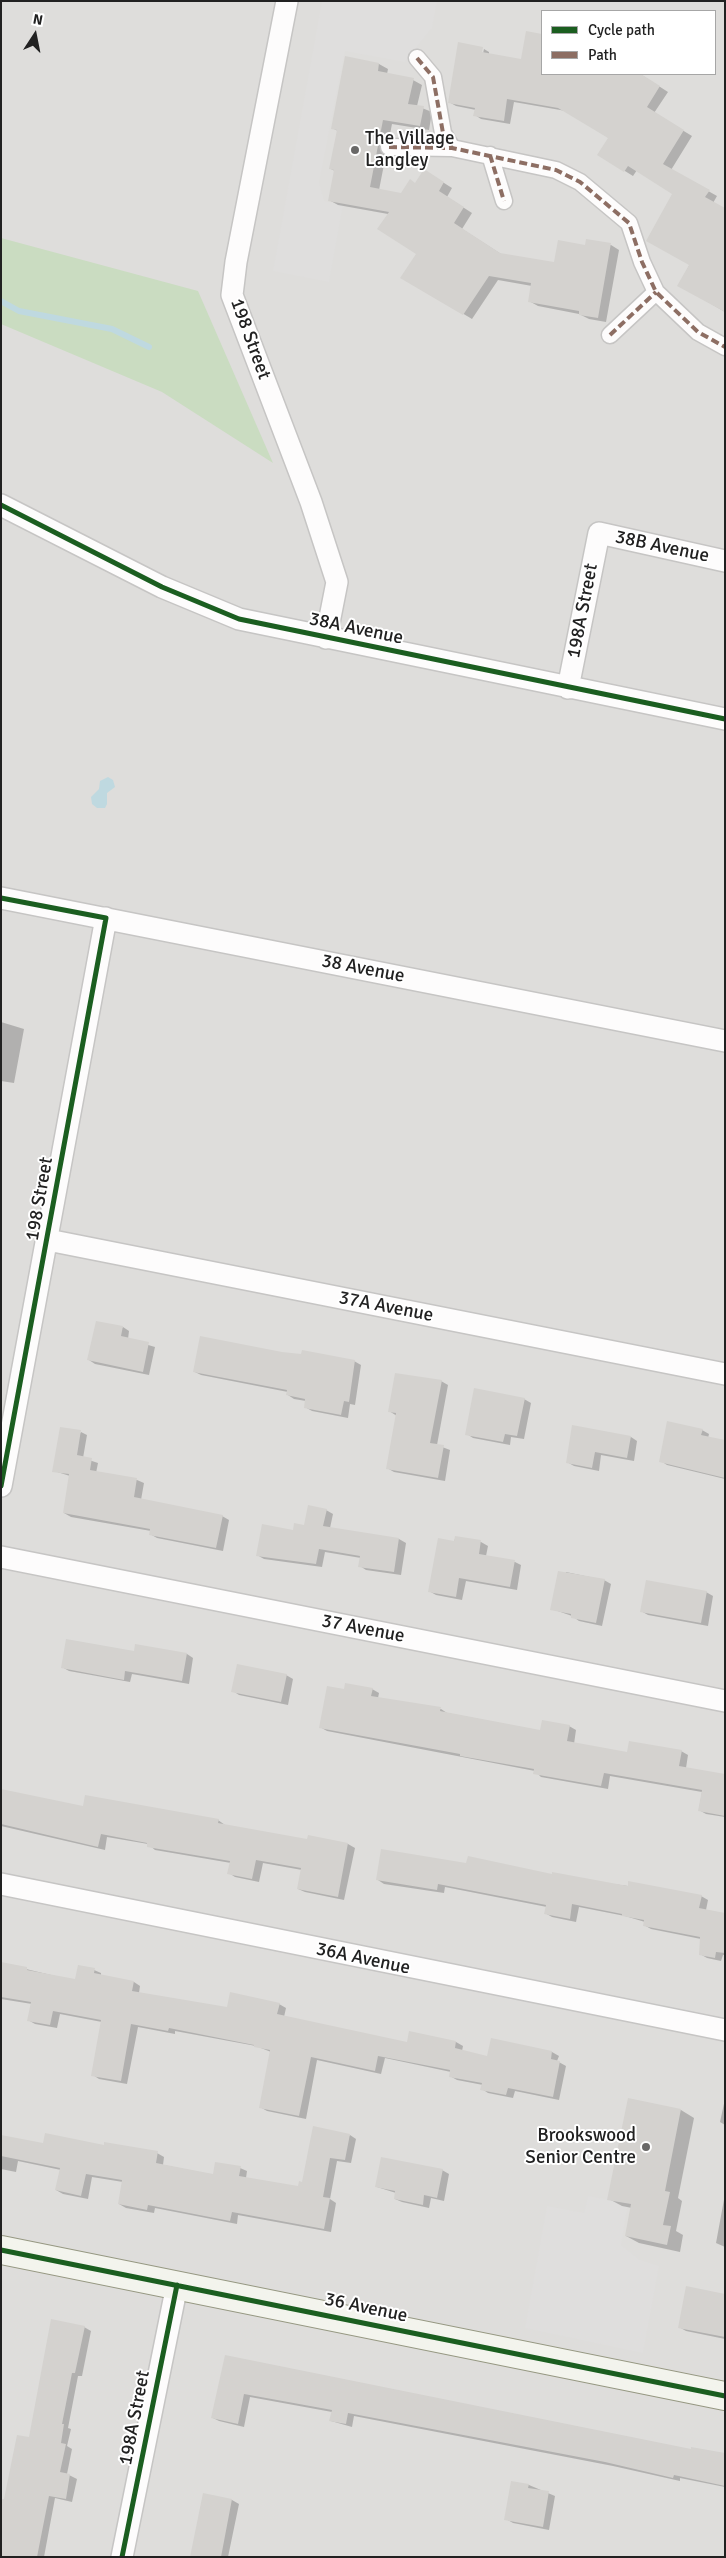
<!DOCTYPE html>
<html>
<head>
<meta charset="utf-8">
<style>
  body { margin:0 }
  #map { position:relative; width:726px; height:2558px; overflow:hidden; background:#efedea; font-family:Signika,sans-serif }
  canvas { display:block }
  .frame { position:absolute; inset:0; border:2px solid #212121; pointer-events:none }
  .legend { position:absolute; left:541px; top:10px; width:175px; height:65px; box-sizing:border-box; background:#fff; border:1px solid #a6a6a6; margin:0; padding:6px 9px; list-style:none; font-size:15px; color:#212121 }
  .legend li { display:flex; align-items:center; gap:10px; height:25px }
  .legend b { width:25px; border:1px solid #a6a6a6 }
  .north { position:absolute; left:10px; top:10px; width:50px; height:50px; -webkit-text-stroke:4px #fff; paint-order:stroke; rotate:11deg; font-size:14px; font-weight:700; line-height:20px; text-align:center; color:#212121 }
  .north::after { content:''; display:block; margin:auto; width:18px; height:22px; background:#212121; clip-path:polygon(50% 0,100% 100%,50% 72%,0 100%) }
</style>
</head>
<body>
<div id="map">
<canvas width="726" height="2558"></canvas>
<div class="frame"></div>
<ul class="legend">
<li><b style="height:6px;background:#1b5e20"></b>Cycle path</li>
<li><b style="height:6px;background:#8d6e63"></b>Path</li>
</ul>
<div class="north">N</div>
</div>
<script>
const ctx = document.querySelector('canvas').getContext('2d');
ctx.lineJoin = 'round';
function fill(path, color) {
  ctx.fillStyle = color;
  ctx.fill(path, 'evenodd');
}
function trace(path, color, width, dash) {
  ctx.strokeStyle = color;
  ctx.lineWidth = width;
  ctx.lineCap = dash ? 'butt' : 'round';
  ctx.setLineDash(dash || []);
  ctx.stroke(path);
}
function write(font, color, halo, rows, align = 'center') {
  ctx.font = font + ' Signika,sans-serif';
  ctx.lineWidth = 4;
  ctx.setLineDash([]);
  ctx.textBaseline = 'middle';
  ctx.strokeStyle = halo;
  ctx.fillStyle = color;
  for (const [text, x, y, turn = 0] of rows) {
    ctx.save();
    ctx.translate(x, y);
    ctx.rotate((+turn || 0) * Math.PI / 180);
    ctx.textAlign = isNaN(turn) ? turn : align;
    if (halo) ctx.strokeText(text, 0, 0);
    ctx.fillText(text, 0, 0);
    ctx.restore();
  }
}
fill(new Path2D(`
  M1,1H725V2557H1ZM542,11H715V74H542Z`), '#dedddb');
fill(new Path2D(`
  M1,238L198,291L273,463L162,392L1,324Z`), '#cadcc1');
fill(new Path2D(`
  M322,1H437L432,28L405,62L345,51L319,182L324,201L343,205L329,282L273,271Z
  M588,2196L628,2203L621,2245L640,2260L659,2266L643,2353L525,2328L547,2206L584,2213Z`), '#dfdedd');
fill(new Path2D(`
  M108,777L113,780L115,787L107,793V804L105,808H97L92,804L91,797L99,789L100,781Z`), '#bfd9e0');
fill(new Path2D(`
  M527,32L542,35V74H571L567,98L582,74H640L668,92L654,113L692,136L671,170L717,196L713,203L725,209V312L679,285L690,264L648,241L674,193L637,170L633,176L599,155L609,138L566,111L514,102L510,124L481,119L475,115L476,110L456,106L449,102L459,44L483,49H481L480,58H482L484,49L489,52V55L522,60Z
  M346,58L379,64L388,69L387,74L413,80L422,85L417,106L432,112L429,130L392,124L379,190L401,195L433,176L452,188L447,197L472,213L462,229L501,254L555,264L586,247L611,245L619,250L606,322L589,319L579,314L538,306L529,301L532,286L498,280L472,319L402,277L417,254L388,214L338,205L329,200L335,171L331,169L338,131L332,128Z
  M1,1022L24,1029L14,1083L1,1081Z
  M123,1327L129,1331L128,1339L155,1347L149,1375L95,1364L89,1360Z
  M282,1353L354,1361L361,1365L355,1405L350,1404L348,1418L312,1411L305,1407L306,1401L294,1399L288,1395V1392L201,1375L195,1372Z
  M441,1381L448,1385L437,1445L450,1450L445,1481L394,1472L387,1468L397,1416L389,1411Z
  M524,1399L531,1403L524,1439L511,1437L510,1445L473,1438L467,1434Z
  M702,1430L709,1434L708,1438L725,1442V1479L667,1465L661,1461Z
  M81,1432L87,1435L83,1458L98,1463L96,1473L137,1480L144,1483L141,1500L222,1516L229,1520L223,1551L157,1538L150,1534L151,1531L71,1517L64,1513L70,1476L54,1471Z
  M631,1437L637,1441L634,1461L601,1455L599,1471L574,1466L567,1462Z
  M326,1510L333,1514L330,1528L399,1539L406,1543L401,1575L366,1570L360,1566L361,1558L325,1552L322,1567L264,1559L257,1555L294,1531L305,1526Z
  M456,1537L481,1542L488,1546L486,1556L515,1562L521,1565L517,1590L466,1581L462,1600L436,1595L429,1591Z
  M566,1572L604,1580L611,1584L602,1626L579,1621L572,1616L552,1609Z
  M706,1592L713,1596L708,1626L648,1615L641,1611Z
  M135,1653L187,1654L193,1658L189,1684L132,1674L130,1682L69,1671L62,1667Z
  M286,1675L293,1679L288,1705L239,1695L233,1691Z
  M372,1689L379,1693L378,1698L441,1709L447,1713L541,1731L569,1726L576,1730L574,1744L628,1753L681,1751L688,1755L686,1768L725,1775V1817L706,1814L699,1810L702,1792L610,1776L608,1789L541,1777L535,1771L327,1731L320,1727L345,1690Z
  M1,1790L84,1808L218,1820L225,1825L308,1841L309,1836L348,1844L355,1848L344,1900L305,1892L298,1889L302,1870L263,1863L259,1882L235,1877L229,1873L231,1863L155,1850L148,1844L107,1837L105,1850L1,1826Z
  M467,1864L701,1896L708,1900L706,1910L725,1914V1955H723L721,1961L707,1958L700,1954L701,1939L651,1929L644,1925L645,1922L625,1916L579,1907L576,1922L552,1917L545,1913L547,1907L445,1887L444,1893L384,1884L378,1880Z
  M1,1963L76,1981L94,1970L101,1973V1976L134,1982L140,1986L139,1993L228,2008L279,2004L286,2008L284,2017L408,2044L410,2032L456,2042L463,2046L462,2051L488,2057L552,2052L559,2056L557,2061L566,2066L559,2100L515,2091L513,2098L488,2093L482,2089L483,2085L457,2080L450,2076L451,2072L385,2058L381,2074L317,2060L306,2119L267,2111L260,2107L271,2052L256,2046L175,2031V2034L138,2027L127,2084L99,2079L93,2075L102,2022L60,2014L57,2028L35,2024L28,2020L32,2004L1,1999Z
  M629,2099L681,2110L694,2118L678,2198L682,2201L676,2231L683,2235L680,2252L639,2243L626,2236L632,2208L622,2206L609,2199Z
  M725,2099V2125L720,2122Z
  M350,2135L356,2139L351,2163L337,2161L330,2199L336,2203L331,2232L238,2215L237,2224L155,2208L154,2213L126,2208L119,2204L123,2182L92,2177L88,2199L63,2194L56,2190L61,2170L18,2161L16,2172L1,2169V2137L44,2144L105,2146L157,2153L164,2157L163,2165L214,2175L240,2168L247,2171L246,2178L299,2188Z
  M442,2170L449,2174L444,2201L431,2198L429,2208L402,2202L395,2199L396,2193L377,2187Z
  M725,2194V2247L716,2243Z
  M725,2296V2339L686,2331L679,2327Z
  M84,2327L91,2331L82,2376H78L68,2428L71,2429L67,2446L72,2449L67,2474L77,2479L72,2502L55,2498L44,2557H1L30,2439Z
  M226,2356L692,2450L725,2455V2487L680,2478V2481L613,2466L354,2416L352,2427L331,2421L332,2412L250,2397L244,2427L219,2421L213,2418Z
  M512,2482L529,2485L555,2496L549,2530L513,2523L506,2519Z
  M204,2495L232,2500L239,2504L228,2557H191Z`), '#0003');
trace(new Path2D(`
  M1,301L19,311L112,329L149,347`), '#bfd9e0', 6);
fill(new Path2D(`
  M526,31L542,34V74H641L660,86L647,107L684,130L663,164L710,190L705,197L725,208V312L677,286L689,265L646,241L672,194L628,166L624,172L597,155L608,138L558,108L507,99L504,121L473,116L475,108L448,103L458,42L483,47L482,52L521,59Z
  M345,56L379,63L378,71L414,78L408,104L424,106L420,126L383,120L370,187L401,193L410,179L415,183L424,169L444,182L439,191L464,207L454,223L500,253L554,262L558,240L585,245L586,239L611,243L598,318L579,315V311L528,302L531,283L489,276L463,315L400,278L416,254L377,229L389,212L328,201L334,170L329,169L337,130L331,129Z
  M96,1321L123,1326L121,1336L149,1342L143,1372L87,1360Z
  M200,1336L282,1352L301,1354L302,1350L355,1360L349,1402L344,1401L341,1415L304,1408L305,1399L286,1395L287,1390L193,1372Z
  M395,1373L442,1380L430,1443L444,1445L438,1478L386,1469L396,1413L388,1412Z
  M474,1388L525,1398L517,1436L505,1434L503,1442L465,1435Z
  M667,1421L703,1429L701,1435L725,1440V1478L659,1462Z
  M572,1425L631,1436L627,1458L595,1452L592,1468L566,1463Z
  M60,1427L81,1430L77,1455L92,1458L90,1470L137,1478L134,1497L223,1515L216,1548L149,1535L150,1529L63,1513L69,1474L52,1472Z
  M308,1505L327,1509L323,1526L399,1538L394,1572L358,1567L360,1556L319,1549L316,1564L256,1556L262,1524L293,1530L294,1523L304,1525Z
  M455,1536L481,1540L479,1554L515,1560L510,1587L459,1578L456,1597L428,1592L438,1538L454,1541Z
  M558,1571L605,1579L596,1623L571,1618V1614L550,1610Z
  M646,1580L707,1591L701,1623L640,1612Z
  M66,1639L134,1651L135,1644L187,1653L182,1681L125,1671L124,1680L61,1668Z
  M237,1664L287,1674L281,1702L231,1692Z
  M345,1683L373,1688L371,1696L441,1707L440,1711L540,1730L542,1720L570,1725L567,1741L627,1752L629,1741L682,1750L679,1766L725,1774V1816L698,1811L702,1790L604,1773L601,1786L533,1774L534,1769L460,1756V1754L319,1728L327,1686L344,1689Z
  M1,1789L83,1806L85,1795L219,1819L218,1823L307,1839L308,1835L348,1843L338,1897L297,1889L301,1868L256,1860L252,1879L227,1874L230,1861L147,1847V1843L101,1834L98,1847L1,1824Z
  M381,1849L466,1863L468,1856L552,1874V1872L628,1886V1881L702,1895L699,1908L725,1913V1953L716,1952L715,1958L699,1955L700,1937L643,1926L644,1920L622,1916V1914L572,1904L570,1919L544,1914L546,1905L438,1884L437,1890L376,1880Z
  M1,1962L27,1967V1970L75,1979L78,1965L95,1968L94,1973L134,1981L132,1991L227,2007L230,1992L280,2003L277,2014L407,2042L409,2031L456,2041L455,2048L487,2056L491,2038L552,2051L551,2059L560,2061L553,2097L508,2088L506,2095L480,2090L482,2083L449,2077L450,2070L378,2056L375,2071L311,2057L299,2116L259,2108L270,2050L254,2047V2045L169,2028L168,2031L131,2024L121,2081L91,2076L101,2020L53,2011L50,2025L27,2021L31,2002L1,1997Z
  M628,2098L681,2109L665,2191L670,2192L663,2225L671,2226L667,2245L625,2236L631,2204L607,2200Z
  M313,2126L350,2134L345,2160L330,2158L323,2197L330,2198L324,2229L232,2212L230,2221L148,2205L147,2210L118,2204L122,2180L86,2174L81,2196L55,2190L60,2168L1,2156V2135L43,2143L45,2133L104,2145V2142L158,2151L156,2163L213,2174L215,2162L241,2166L239,2176L298,2186L299,2181L302,2182Z
  M381,2157L443,2169L437,2198L424,2195L423,2205L394,2199L395,2191L375,2187Z
  M686,2286L725,2294V2337L678,2328Z
  M51,2319L85,2326L75,2373H72L62,2424H64L61,2443L66,2444L60,2472L70,2474L66,2499L49,2496L37,2557H1V2499H4L17,2435L29,2437Z
  M225,2355L691,2449V2447L725,2453V2486L674,2475L673,2478L605,2462L348,2413L346,2424L329,2421L332,2410L244,2394L238,2424L211,2418Z
  M511,2481L529,2484L528,2488L549,2491L543,2527L504,2520Z
  M203,2493L232,2499L221,2557H190Z`), '#d4d2cf');
const pedestrian = new Path2D(`
  M417,58L433,77L443,133L452,148L556,170L580,182L629,223L642,262L656,292L698,332L725,347
  M389,147L452,148
  M490,155L504,201
  M610,335L656,292`);
const minor = new Path2D(`
  M287,1L236,262L232,295L311,502L337,582L326,638
  M1,505L162,587L239,619L725,719
  M568,688L599,533L725,561
  M1,898L725,1041
  M48,1240L725,1374
  M1,1486L106,918
  M1,1557L725,1701
  M1,1884L725,2030
  M122,2557L177,2285`);
const secondary = new Path2D(`
  M1,2250L725,2396`);
trace(pedestrian, '#c6c5c4', 19);
trace(minor, '#c6c5c4', 24);
trace(secondary, '#969882', 30);
trace(pedestrian, '#fdfcfc', 16);
trace(minor, '#fdfcfc', 21);
trace(secondary, '#f3f4ed', 28);
trace(new Path2D(`
  M417,58L433,77L443,133L452,148L556,170L580,182L629,223L642,262L656,292L698,332L725,347
  M389,147L452,148
  M490,155L504,201
  M610,335L656,292`), '#8d6e63', 4, [8, 4]);
trace(new Path2D(`
  M1,505L162,587L239,619L725,719
  M1,898L106,918L1,1486
  M1,2250L725,2396
  M122,2557L177,2285`), '#1b5e20', 5);
for (const [x, y, r, color] of [
  [355,150,5,"#696867"],
  [646,2147,5,"#696867"]
]) {
  const dot = new Path2D();
  dot.arc(x, y, r, 0, 2 * Math.PI);
  ctx.fillStyle = color;
  ctx.fill(dot);
  trace(dot, '#fff', 2);
}
write('19px', '#212121', '#fff', [
  ["The Village",365,139],
  ["Langley",365,161],
  ["Brookswood",636,2136,"right"],
  ["Senior Centre",636,2158,"right"]
], 'left');
write('19px', '#212121', '#fff', [
  ["198 Street",250,339,70],
  ["38B Avenue",662,547,12],
  ["198A Street",583,611,-79],
  ["38A Avenue",356,629,12],
  ["38 Avenue",363,969,11],
  ["198 Street",40,1199,-80],
  ["37A Avenue",386,1307,11],
  ["37 Avenue",363,1629,11],
  ["36A Avenue",363,1959,12],
  ["36 Avenue",366,2308,12],
  ["198A Street",135,2418,-79]
]);
</script>
</body>
</html>
